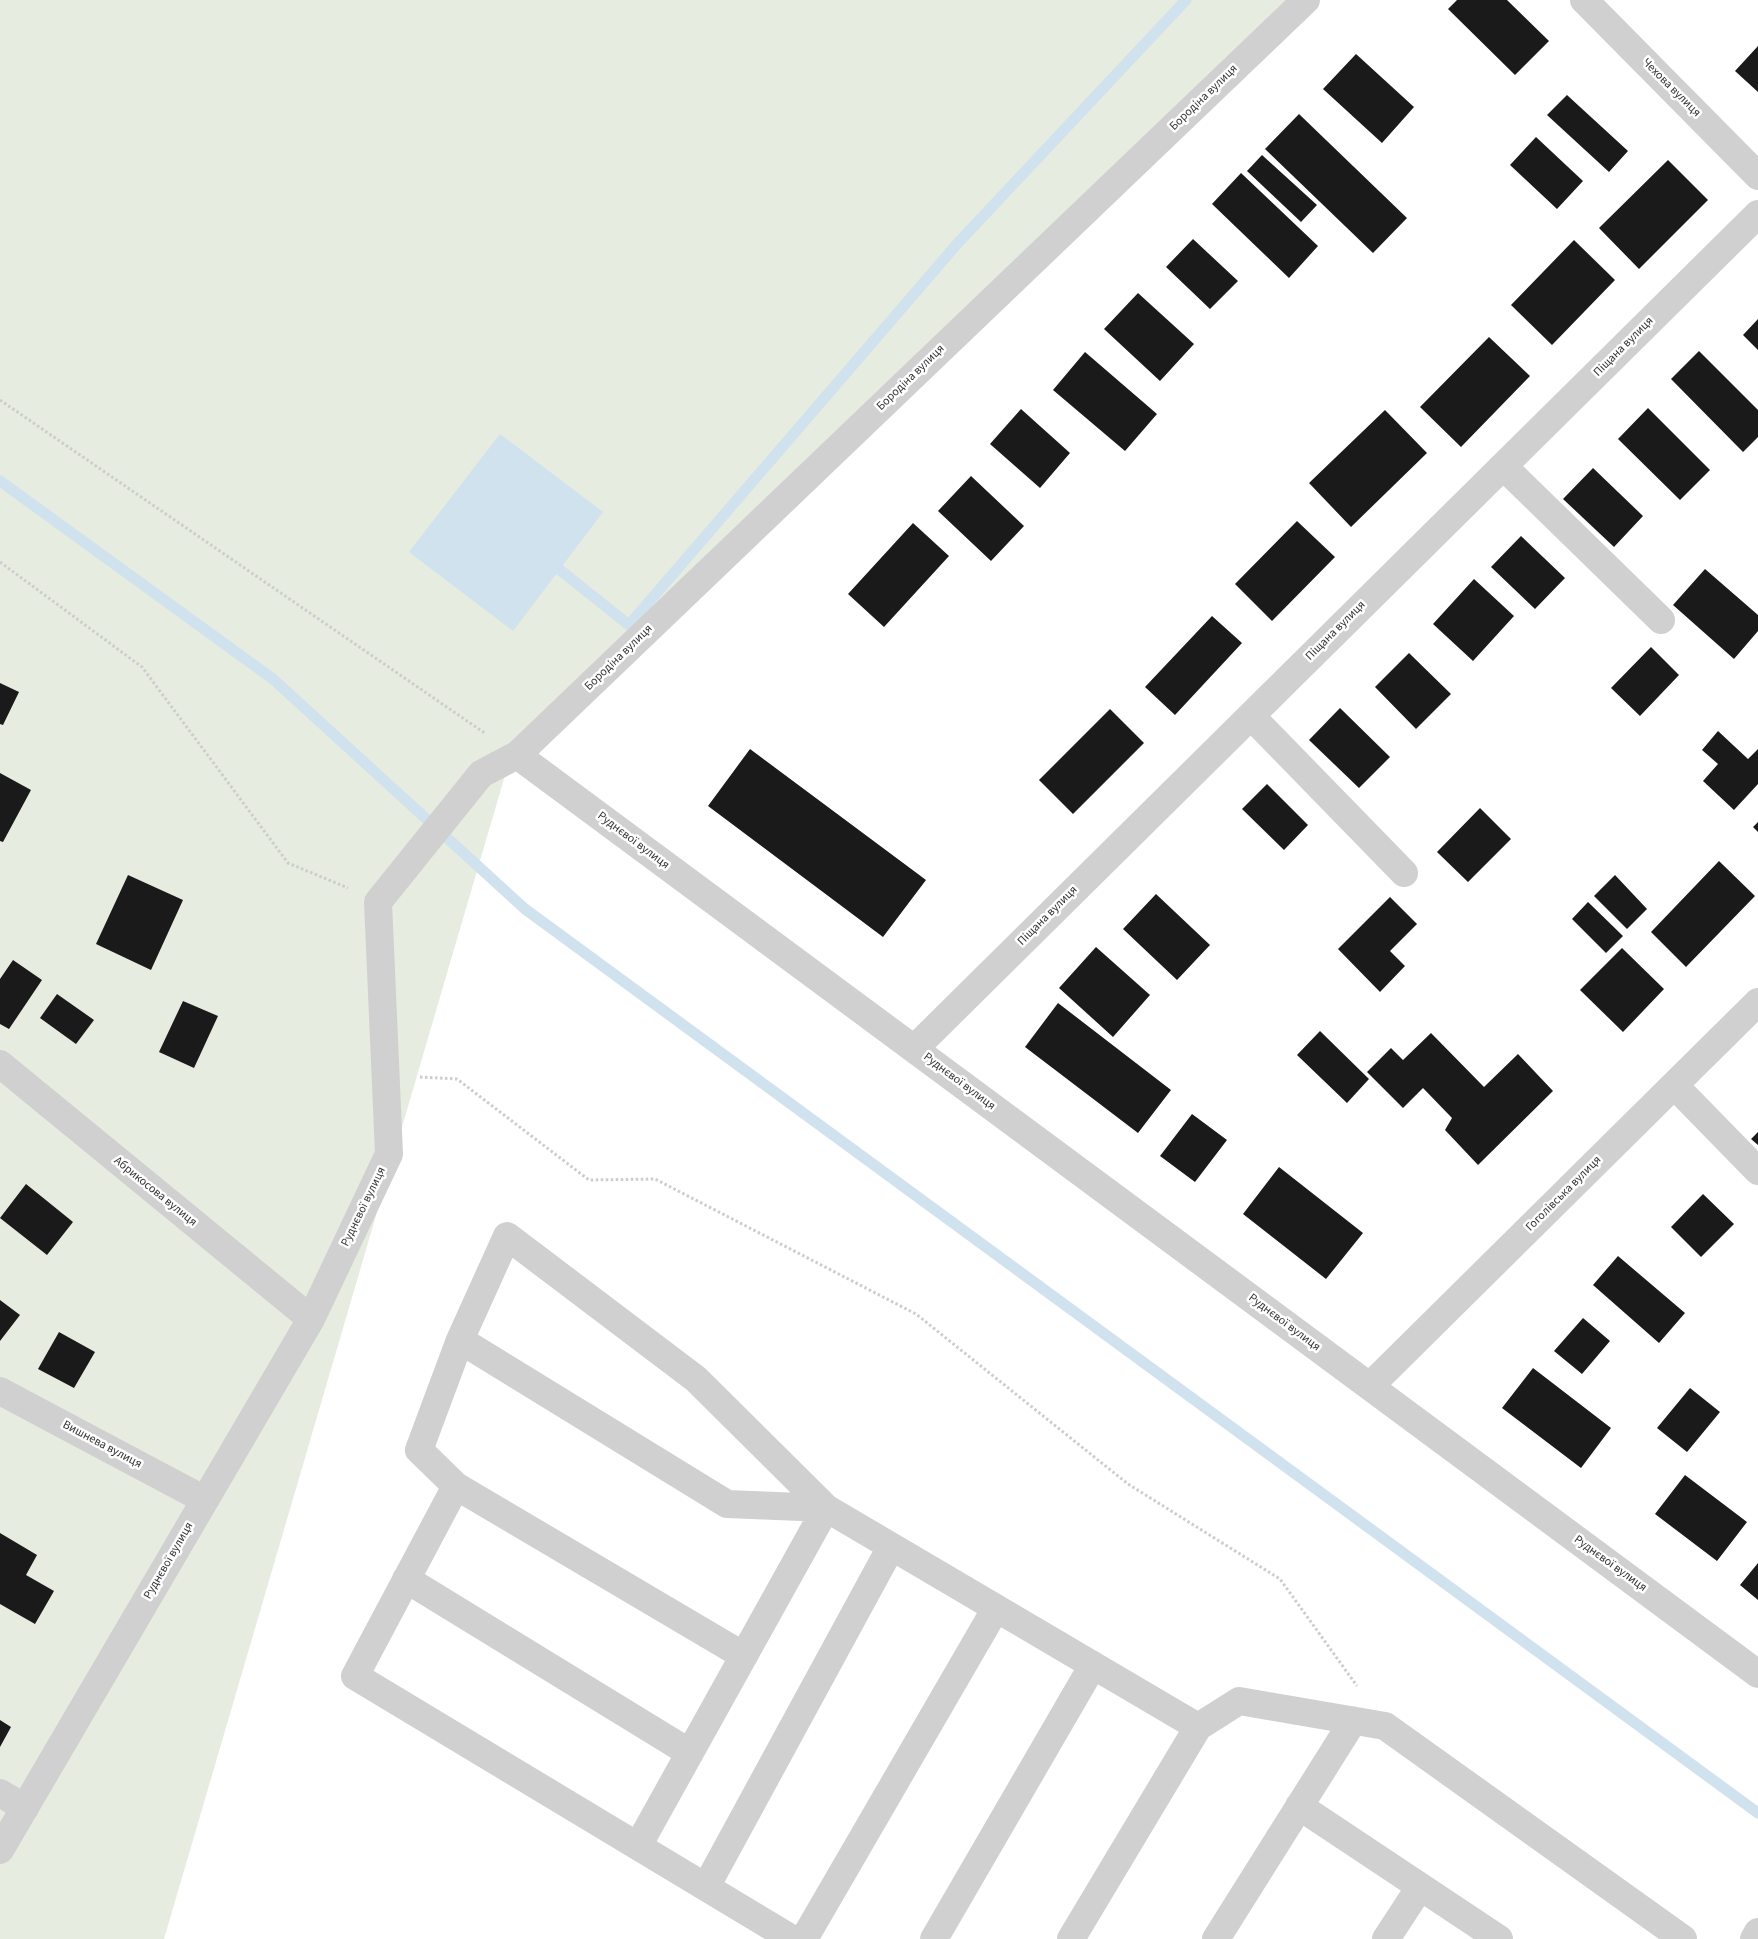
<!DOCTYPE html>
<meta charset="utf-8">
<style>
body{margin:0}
canvas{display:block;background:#fff}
</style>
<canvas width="1758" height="1939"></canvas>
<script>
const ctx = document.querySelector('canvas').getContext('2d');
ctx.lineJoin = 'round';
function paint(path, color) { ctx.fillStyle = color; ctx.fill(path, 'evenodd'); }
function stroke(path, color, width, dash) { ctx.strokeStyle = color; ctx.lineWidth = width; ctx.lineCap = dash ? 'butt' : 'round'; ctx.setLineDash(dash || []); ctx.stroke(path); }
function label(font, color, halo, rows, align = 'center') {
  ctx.font = font + ' "Source Sans 3",sans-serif'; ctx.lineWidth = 5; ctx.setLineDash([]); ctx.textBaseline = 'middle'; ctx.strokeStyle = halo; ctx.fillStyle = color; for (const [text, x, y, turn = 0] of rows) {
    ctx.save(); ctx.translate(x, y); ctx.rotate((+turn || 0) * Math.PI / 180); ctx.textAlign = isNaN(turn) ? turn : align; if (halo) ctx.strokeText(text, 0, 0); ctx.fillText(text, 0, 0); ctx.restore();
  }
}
const green = new Path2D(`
 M0,0H1304L513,748L164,1939H0Z`);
const water = new Path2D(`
 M500,434L603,512L513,631L409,552Z`);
const stream = new Path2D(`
 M0,481L273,679L525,909L1758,1813
 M560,570L629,625L957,244L1186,0`);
const building = new Path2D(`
 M1457,0H1507L1549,41L1515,75L1448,9Z
 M1758,46V92L1735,71Z
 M1356,54L1414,107L1382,143L1323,89Z
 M1567,95L1628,151L1609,172L1547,115Z
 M1299,114L1407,218L1373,253L1265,149Z
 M1536,137L1583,181L1557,209L1510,165Z
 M1262,155L1317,205L1301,222L1247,171Z
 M1668,160L1708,200L1639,269L1599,228Z
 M1241,173L1318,246L1289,278L1212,204Z
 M1193,239L1238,281L1210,309L1166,267Z
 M1574,240L1615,280L1552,345L1511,305Z
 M1138,293L1194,344L1160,381L1104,329Z
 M1758,319V350L1743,335Z
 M1489,337L1530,376L1461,447L1420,407Z
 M1699,351L1758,410V437L1743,452L1671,379Z
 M1085,352L1157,414L1125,451L1053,390Z
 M1648,408L1710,470L1680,500L1618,439Z
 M1021,409L1070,453L1040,488L990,444Z
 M1385,410L1427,453L1351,527L1309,483Z
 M1593,468L1643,516L1614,547L1563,499Z
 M971,476L1024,526L991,561L938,511Z
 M1297,521L1335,557L1272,621L1235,584Z
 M913,523L949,556L884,627L848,594Z
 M1521,536L1565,578L1535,609L1491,567Z
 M1705,569L1758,615V631L1734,659L1673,605Z
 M1474,579L1514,616L1473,661L1433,624Z
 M1212,616L1242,643L1175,715L1145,687Z
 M1651,647L1679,675L1640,716L1611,688Z
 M1409,653L1451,694L1416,729L1375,687Z
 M0,683L19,692L3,725L0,724Z
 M1340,708L1390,757L1359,788L1309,740Z
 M1110,709L1144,743L1073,814L1039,780Z
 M1718,731L1748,759L1758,749V784L1734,810L1703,781L1718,764L1702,750Z
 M750,749L926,880L883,937L708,806Z
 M0,773L31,790L3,842L0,841Z
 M1267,784L1308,825L1284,850L1242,809Z
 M1480,808L1511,839L1468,882L1437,852Z
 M1758,822V832L1753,827Z
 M1719,861L1755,896L1686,967L1651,932Z
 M128,875L183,900L151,970L96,944Z
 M1615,875L1647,909L1627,929L1594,896Z
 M1156,894L1210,945L1177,980L1123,929Z
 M1390,897L1417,924L1390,951L1405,966L1380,992L1338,949Z
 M1588,902L1623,936L1606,953L1572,919Z
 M1096,947L1150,995L1113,1037L1059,988Z
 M1622,948L1664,989L1623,1032L1580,990Z
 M13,960L42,980L9,1029L0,1024V979Z
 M57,994L94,1020L76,1044L40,1018Z
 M183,1001L218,1016L194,1068L159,1052Z
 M1058,1003L1171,1090L1138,1133L1025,1047Z
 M1320,1031L1369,1079L1347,1103L1297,1055Z
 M1431,1033L1484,1087L1518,1054L1553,1091L1478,1165L1445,1130L1452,1118L1423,1088L1403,1108L1367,1072L1391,1048L1403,1060Z
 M1192,1114L1227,1140L1195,1182L1160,1156Z
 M1758,1132V1145L1751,1139Z
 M1279,1167L1363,1233L1326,1279L1243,1214Z
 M26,1184L73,1222L47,1255L0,1218Z
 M1703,1194L1734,1224L1701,1257L1671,1227Z
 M1618,1256L1685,1313L1659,1343L1593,1285Z
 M0,1300L20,1315L0,1341Z
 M1583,1318L1610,1341L1582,1374L1554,1351Z
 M59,1332L95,1352L74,1388L38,1369Z
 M1533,1368L1611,1428L1581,1468L1502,1408Z
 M1690,1388L1720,1412L1687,1452L1657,1428Z
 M1685,1475L1747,1522L1717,1561L1655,1514Z
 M0,1533L37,1555L26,1575L54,1591L35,1624L0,1604Z
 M1758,1563V1600L1740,1585Z
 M0,1720L11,1727L0,1747Z`);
const path = new Path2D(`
 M0,400L486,734
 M0,562L142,667L288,863L348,888
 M420,1077L457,1079L589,1180L655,1179L916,1314L1128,1484L1280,1579L1357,1686`);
const minor = new Path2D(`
 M1584,0L1758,176
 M1503,466L1661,620
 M1251,716L1404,873
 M517,755L1306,0
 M914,1049L1758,214
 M0,1064L311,1319
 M1674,1085L1758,1171
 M460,1340L727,1504L826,1508L1198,1727
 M1370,1386L1758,1002
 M0,1391L205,1500
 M456,1486L744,1656
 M406,1579L690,1753
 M0,1793L25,1808
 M1299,1806L1499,1939
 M638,1846L826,1508L696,1379L507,1236L460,1340L419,1450L456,1486L355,1676L792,1939
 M0,1850L311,1319L389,1154L378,902L481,774L517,755L1758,1674
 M706,1887L891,1547
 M804,1939L996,1608
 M934,1939L1093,1665
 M1071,1939L1198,1727L1239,1701L1385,1726L1683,1939
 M1216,1939L1353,1721
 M1386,1939L1420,1887
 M1754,1939L1758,1932`);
const streetNames = [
 ["Чехова вулиця",1671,88,45],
 ["Бородіна вулиця",1204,98,-44],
 ["Піщана вулиця",1624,347,-45],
 ["Бородіна вулиця",911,378,-44],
 ["Піщана вулиця",1336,631,-45],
 ["Бородіна вулиця",619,658,-44],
 ["Руднєвої вулиця",633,841,37],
 ["Піщана вулиця",1048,916,-45],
 ["Руднєвої вулиця",959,1082,37],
 ["Абрикосова вулиця",155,1192,39],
 ["Гоголівська вулиця",1564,1194,-45],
 ["Руднєвої вулиця",364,1207,-64],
 ["Руднєвої вулиця",1284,1323,37],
 ["Вишнева вулиця",102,1445,28],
 ["Руднєвої вулиця",169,1561,-60],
 ["Руднєвої вулиця",1610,1564,36]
];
paint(green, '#e6ecdf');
paint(water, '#cfe2ee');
stroke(stream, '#cfe2ee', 11);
paint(building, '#1a1a1a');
stroke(path, '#cdcdcd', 3, [2.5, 2.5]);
stroke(minor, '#d0d0d0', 28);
label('12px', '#333', '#fff', streetNames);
</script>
